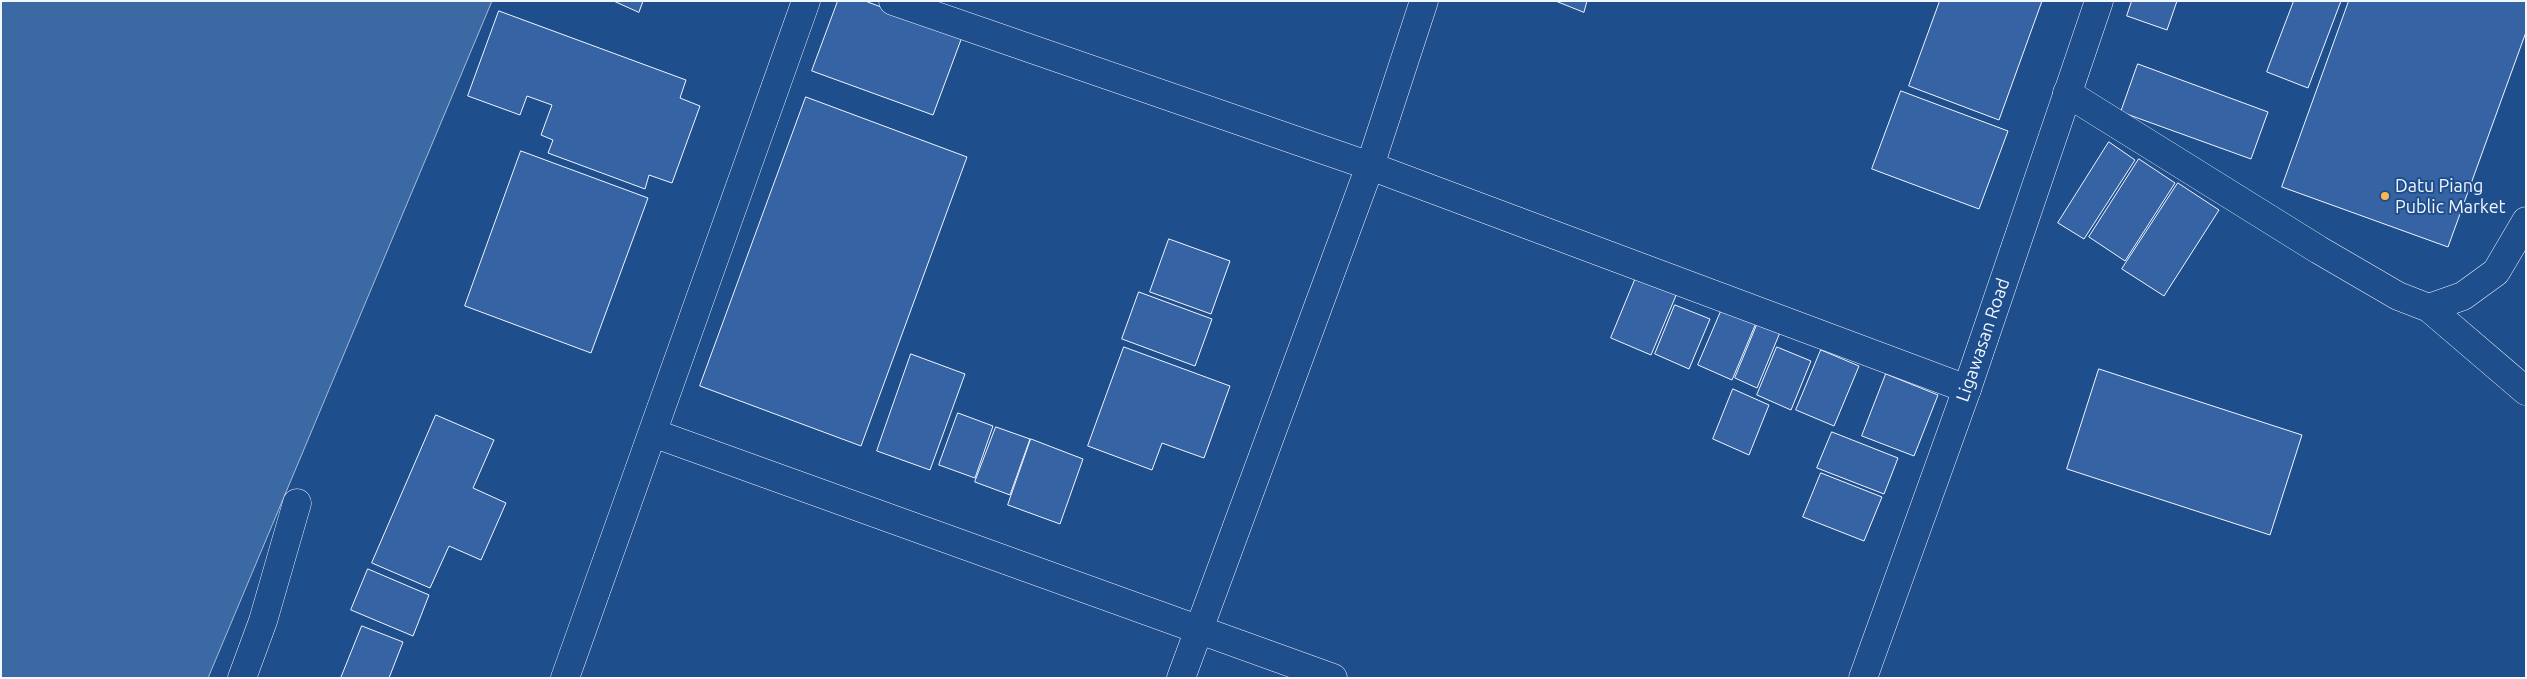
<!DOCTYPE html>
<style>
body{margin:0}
#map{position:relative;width:2527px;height:679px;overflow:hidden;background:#1f4e8c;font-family:Ubuntu,sans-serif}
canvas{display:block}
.frame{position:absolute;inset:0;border:2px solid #f2f6ff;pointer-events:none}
</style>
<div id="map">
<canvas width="2527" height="679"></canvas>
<div class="frame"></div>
</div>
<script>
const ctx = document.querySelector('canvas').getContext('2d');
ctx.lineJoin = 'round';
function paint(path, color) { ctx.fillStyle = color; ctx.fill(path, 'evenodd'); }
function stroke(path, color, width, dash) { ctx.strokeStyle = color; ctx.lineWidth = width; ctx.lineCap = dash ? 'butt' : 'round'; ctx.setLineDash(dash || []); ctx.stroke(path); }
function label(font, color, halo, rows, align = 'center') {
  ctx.font = font + ' Ubuntu,sans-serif'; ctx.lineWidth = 4; ctx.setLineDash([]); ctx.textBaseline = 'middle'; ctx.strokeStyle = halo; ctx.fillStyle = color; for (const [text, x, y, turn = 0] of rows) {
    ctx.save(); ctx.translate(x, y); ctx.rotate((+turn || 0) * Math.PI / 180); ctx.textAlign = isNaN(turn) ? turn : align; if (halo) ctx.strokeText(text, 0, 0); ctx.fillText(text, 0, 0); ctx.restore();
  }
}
const water = new Path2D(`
 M1,1H492L208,678H1Z`);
const building = new Path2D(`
 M614,1H643L639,12Z
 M838,1H865L962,37L933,115L812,71Z
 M1556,1H1587L1584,12Z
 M1940,1H2042L1999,120L1909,86Z
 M2132,1H2177L2167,30L2127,16Z
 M2294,1H2341L2308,88L2267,72Z
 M2349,1H2526V32L2448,247L2282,187Z
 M499,11L686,80L680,98L700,106L672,183L649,175L645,189L548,153L553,140L541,135L552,105L527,96L520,115L468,96Z
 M2138,64L2268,112L2251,159L2121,112Z
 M1901,91L2008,131L1979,209L1872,169Z
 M806,97L967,157L861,446L700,386Z
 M2109,142L2135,160L2084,239L2058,223Z
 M521,151L648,198L591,353L465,306Z
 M2139,159L2175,183L2125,261L2089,237Z
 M2178,183L2219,210L2164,296L2122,269Z
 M1169,239L1230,261L1211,314L1150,292Z
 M1637,275L1677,293L1651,355L1611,338Z
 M1139,292L1212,319L1195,366L1122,339Z
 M1675,305L1710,319L1689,369L1655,354Z
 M1722,309L1756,323L1732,380L1698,365Z
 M1759,320L1781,330L1757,388L1735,378Z
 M1124,347L1230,386L1204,458L1162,443L1152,470L1088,446Z
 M1777,347L1811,361L1791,410L1757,395Z
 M1821,350L1859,366L1834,426L1796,410Z
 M911,354L965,374L930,470L877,451Z
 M2099,369L2302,435L2270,535L2067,469Z
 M1886,374L1938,395L1914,456L1862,436Z
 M1733,389L1769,405L1749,455L1713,439Z
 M958,413L993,426L975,478L939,465Z
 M436,415L494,440L473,488L506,503L481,560L449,546L430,588L372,563Z
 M996,427L1030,439L1010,495L975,482Z
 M1832,432L1898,458L1884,494L1817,468Z
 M1031,439L1083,459L1060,524L1008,505Z
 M1821,473L1882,497L1864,541L1803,517Z
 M368,569L429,595L413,636L351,610Z
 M362,626L403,642L389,678H341Z`);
const street = new Path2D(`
 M893,1L1370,166L1967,389
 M2067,93L2319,250L2398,296L2429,308L2463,296L2496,272L2526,221
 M2429,308L2526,391
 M653,433L1333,678
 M242,678L263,621L297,503`);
const secondary = new Path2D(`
 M565,678L806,1
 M1181,678L1370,166L1424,1
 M1863,678L1967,389L2099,1`);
const markers = [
 [2385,196,5,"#ffb74d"]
];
const poiNames = [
 ["Datu Piang",2395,186],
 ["Public Market",2395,207]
];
const streetNames = [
 ["Ligawasan Road",1983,340,-71]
];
paint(water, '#3b69a3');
stroke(water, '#a8bbd7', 1);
paint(building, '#3563a3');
stroke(building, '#f2f6ff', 1);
stroke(street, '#f2f6ff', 29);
stroke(secondary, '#f2f6ff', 29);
stroke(street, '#1f4e8c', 28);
stroke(secondary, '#1f4e8c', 28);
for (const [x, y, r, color] of markers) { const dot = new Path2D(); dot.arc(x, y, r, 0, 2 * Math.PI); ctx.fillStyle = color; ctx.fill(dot); stroke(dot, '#1f4e8c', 2); }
label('18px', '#f2f6ff', '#1f4e8c', poiNames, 'left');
label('18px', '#f2f6ff', '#1f4e8c', streetNames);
</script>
